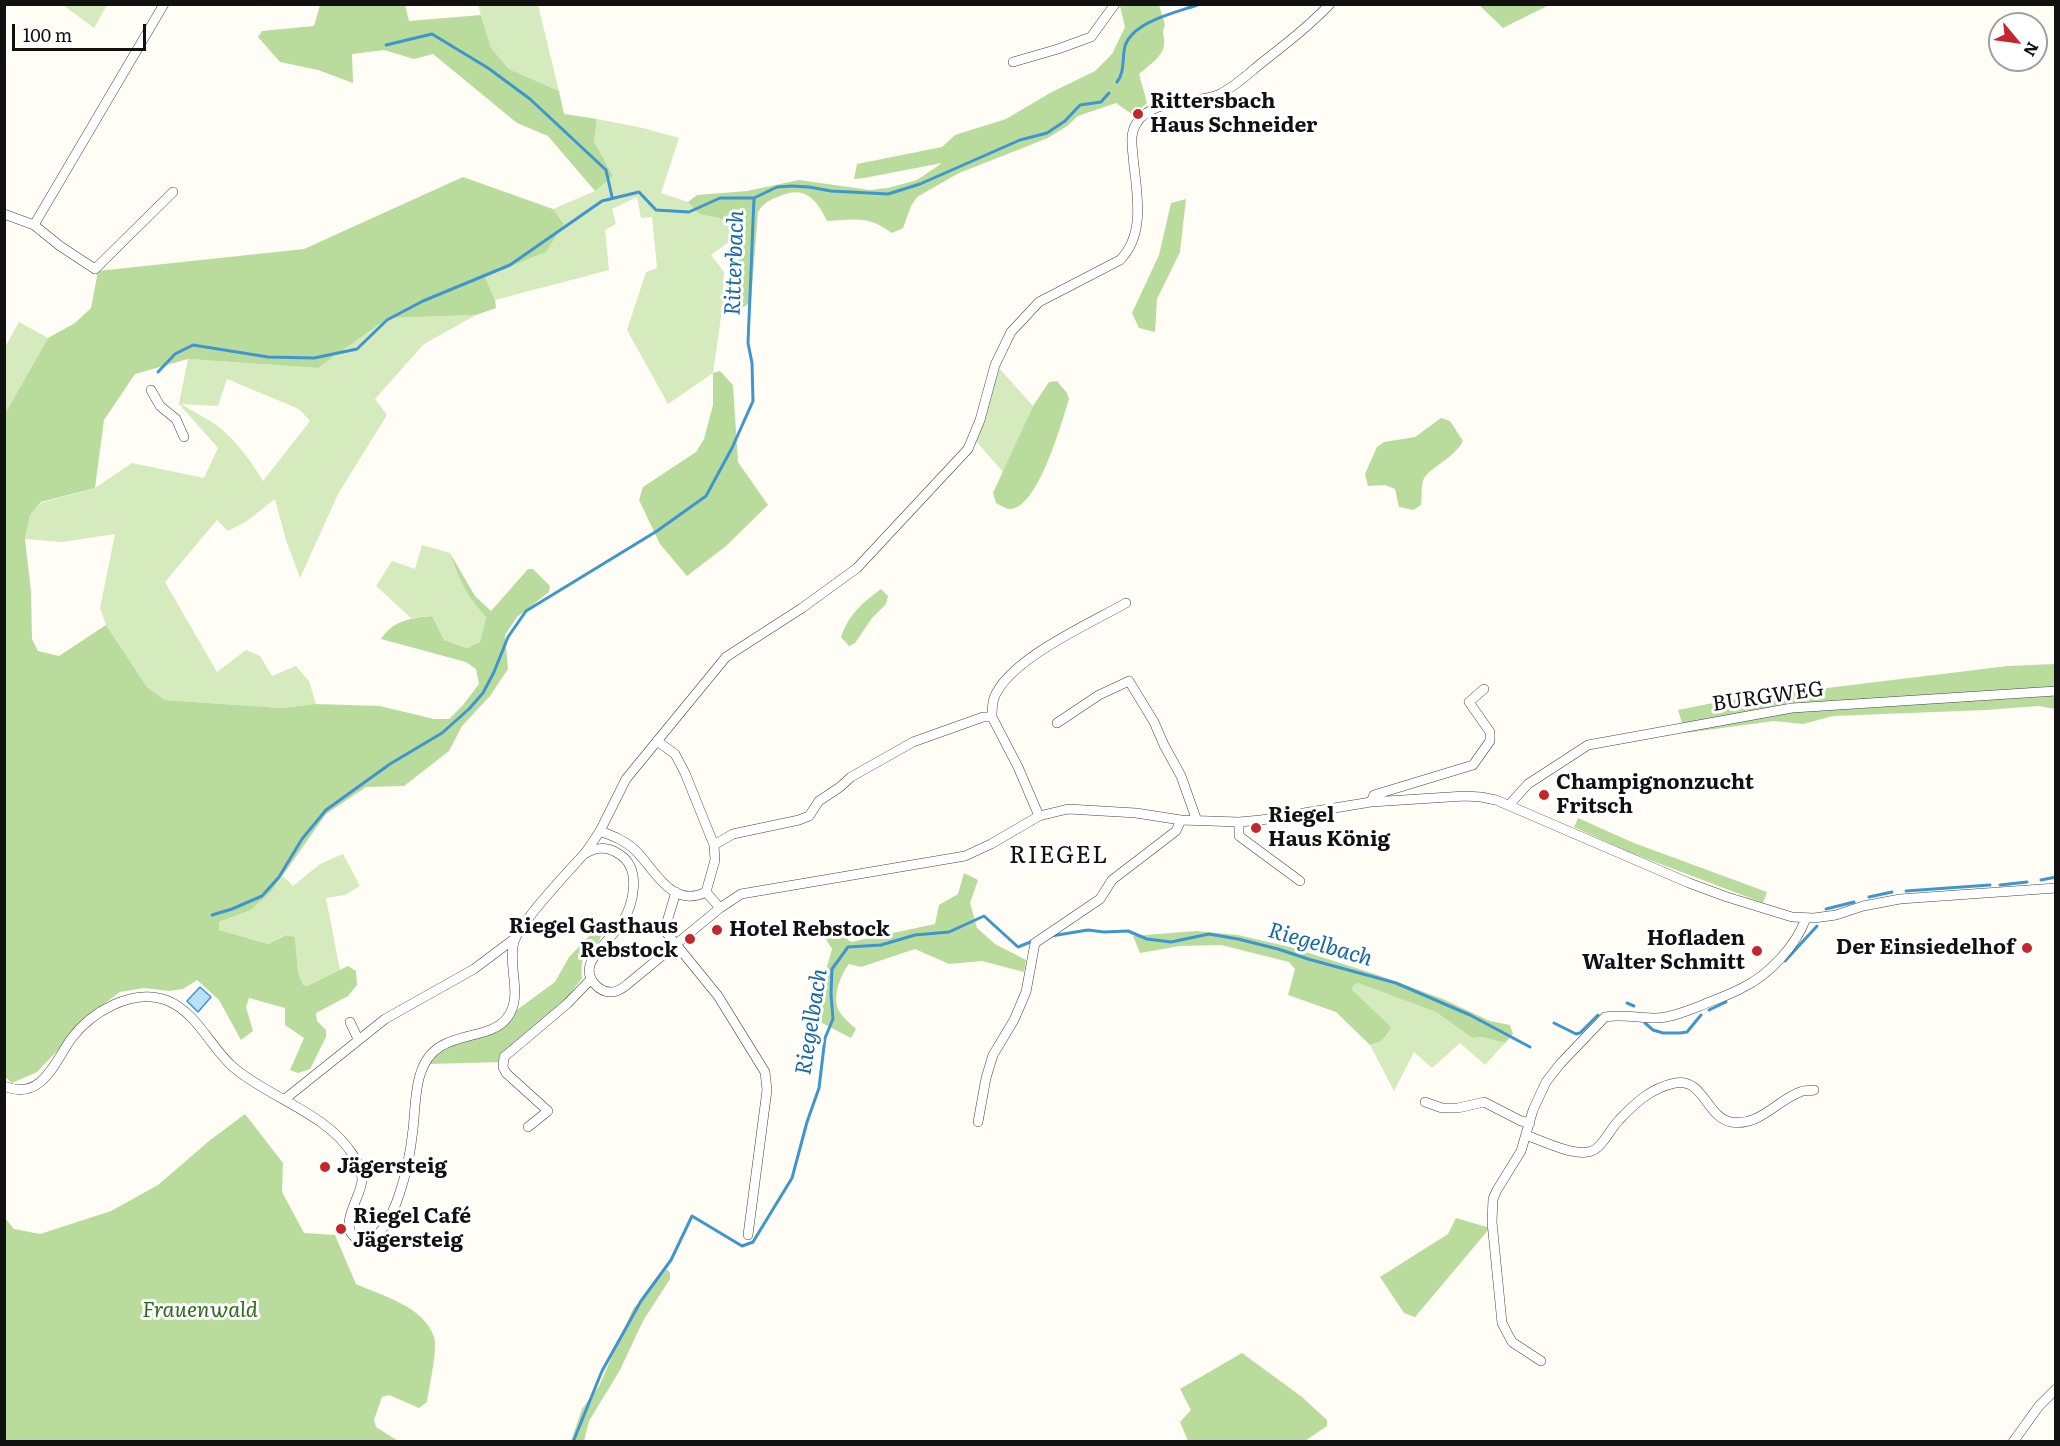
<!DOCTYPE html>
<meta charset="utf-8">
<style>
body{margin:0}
#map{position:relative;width:2060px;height:1446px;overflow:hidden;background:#fffdf5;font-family:Literata,serif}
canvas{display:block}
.frame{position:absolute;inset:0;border:6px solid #111;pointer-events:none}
.north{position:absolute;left:1988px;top:12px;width:60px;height:60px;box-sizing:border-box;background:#fff;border:2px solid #a0a0a0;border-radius:50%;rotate:119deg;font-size:16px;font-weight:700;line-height:24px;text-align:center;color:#111}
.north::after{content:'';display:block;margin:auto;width:21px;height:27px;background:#c4262e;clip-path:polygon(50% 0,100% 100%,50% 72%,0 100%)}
.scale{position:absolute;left:12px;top:24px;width:134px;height:27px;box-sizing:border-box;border:3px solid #111;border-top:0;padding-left:8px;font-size:18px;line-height:21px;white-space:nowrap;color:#111;-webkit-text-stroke:4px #fff;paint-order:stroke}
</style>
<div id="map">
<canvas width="2060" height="1446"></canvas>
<div class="frame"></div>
<div class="north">N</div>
<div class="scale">100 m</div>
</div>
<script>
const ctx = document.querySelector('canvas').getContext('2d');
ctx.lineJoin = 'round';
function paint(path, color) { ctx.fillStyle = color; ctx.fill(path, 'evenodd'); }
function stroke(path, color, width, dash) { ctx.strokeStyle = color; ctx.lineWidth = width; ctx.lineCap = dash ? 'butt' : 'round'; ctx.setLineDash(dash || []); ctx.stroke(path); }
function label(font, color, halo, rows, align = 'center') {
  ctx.font = font + ' Literata,serif'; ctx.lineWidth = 6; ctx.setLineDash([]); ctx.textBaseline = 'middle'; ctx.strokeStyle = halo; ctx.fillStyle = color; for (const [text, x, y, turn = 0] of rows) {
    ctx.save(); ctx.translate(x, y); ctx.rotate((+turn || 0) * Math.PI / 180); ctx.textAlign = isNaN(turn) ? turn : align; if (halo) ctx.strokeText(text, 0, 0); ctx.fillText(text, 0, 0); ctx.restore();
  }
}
const green = new Path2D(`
 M63,5H107L94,28Z
 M478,5H538L559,91L509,69L491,48Z
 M597,119L643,128L679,138L661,193L688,202L699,214L719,218L731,225L737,236L711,255L724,272L723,303L713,373L668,404L627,330L646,272L657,268L652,217L641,218L637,197L612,209L616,224L605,230L609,270L495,300L485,277L546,252L564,224L553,209L595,191L613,176L594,141Z
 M476,315L424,344L375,399L387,415L338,494L300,578L286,540L275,499L247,521L228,531L217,520L165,582L217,672L246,650L260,656L272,676L296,666L309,681L316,704L281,708L165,700L147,687L106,625L100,608L115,534L62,542L25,539L30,515L41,503L95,488L132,463L204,478L218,448L179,404L188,359L318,368L388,318ZM227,379L299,409L310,421L263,481C252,463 240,446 225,432C212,420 195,413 181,404L218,406Z
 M19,322L48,338L5,416V347Z
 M998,367L1033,406L1003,472L976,441Z
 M422,545L450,553C459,580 467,597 486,617L480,642L468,648L444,640L432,616L411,618L376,586L392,561L415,569Z
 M343,854L360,886L345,895L326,898L340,970L307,986L303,985L298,972L295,937L285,935L268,944L219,930V922L251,910L271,892L283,876L293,886L320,864Z
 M1358,983L1436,1012L1472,1038L1482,1037L1505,1043L1485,1065L1460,1043L1432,1068L1414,1052L1394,1091L1370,1045L1376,1044L1388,1034L1352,990L1353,986Z`);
const forest = new Path2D(`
 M320,5H405L409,21L481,15L491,48L509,69L559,91L564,114L597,119L594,141L613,176L595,191L548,136L517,123L433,54L414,59L384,50L352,54L353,83L318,70L280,62L258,37L262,31L314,26Z
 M1479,5H1549L1503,28Z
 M1120,6L1159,5L1165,25C1161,33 1165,36 1164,44C1164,56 1147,67 1139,74L1147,103L1133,115L1116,103L1078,116L1067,126L1048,138L959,173L917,197L911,206L903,228L892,233C867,215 856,220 827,221C817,200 805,185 780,196C770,200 764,202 758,212L751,302L742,308L740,302L737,236L731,225L719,218L699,214L688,202L697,195L747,191L799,180L870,190L888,188L917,180L942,163L864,178L854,179L857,164L942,147L955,135L1006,119L1050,93L1095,71L1112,54L1125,27Z
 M463,177L553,209L564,224L546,252L485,277L495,300L496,308L476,315L388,318L318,368L188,359L135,374L104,420L95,488L41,502L30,515L25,539L31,591L32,639L38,651L59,656L106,625L147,687L165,700L281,708L316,704L380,706L434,719H449L463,705L479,684L476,669L466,662L381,639C393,620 411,618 432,616L444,640L467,648L480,642L486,617C467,597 459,580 450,553L475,596L491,611L528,569H533L550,586L549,592L517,617L505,635L508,669L490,696L462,726L449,751L404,786L366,787L326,814L271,892L251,910L219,922V930L268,944L286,935L295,937L298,972L303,985L307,986L348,966L356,971L357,985L348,996L316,1013L317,1021L326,1030V1037L310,1069L298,1073L290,1070L304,1038L285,1025V1008L249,998L246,1007L253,1031L241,1040L219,1000L197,980L183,989L169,991L144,988L120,992L96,1010L37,1072L12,1083L5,1077L4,416L48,338L75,323L91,308L98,271L304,249Z
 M1186,199L1180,252L1157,299L1155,332L1139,328L1132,313L1159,255L1171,203Z
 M720,371L733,385L738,462L768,505L726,546L687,576L660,544L639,500L643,487L696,452L704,439L713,405V373Z
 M1057,381L1067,393L1069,399C1062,421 1038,510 1009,509C1005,508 1000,505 996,503L993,493L1033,406L1049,382Z
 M1441,418L1450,421L1463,441C1454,459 1427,468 1423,481C1421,488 1422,497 1421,505L1413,510L1399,507L1395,489L1385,485L1368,486L1365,474L1377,447L1384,442L1415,437Z
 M881,589L888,596L886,604L872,618L855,643L849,646L841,637C849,614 862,603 881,589Z
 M2055,664V709L2039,706L1986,710L1833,716L1803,724L1774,721L1685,733L1678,710L1728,700L2008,666Z
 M1578,818L1634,843L1767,892L1763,903L1629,852L1574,827Z
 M964,873L978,880L970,903L977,928L995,944L1026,960L1024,972L982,961L949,964L915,949L861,967L849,964C840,975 832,998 839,1011C843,1018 851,1024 856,1029L851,1038L820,1022L809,1030L832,949L824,936L832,927L851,942L935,924L939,905L958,894Z
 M597,928L602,932C599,954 578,943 582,978L564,1002L502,1062L429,1064L441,1052L461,1042L497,1032L507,1025L514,1012L555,982L569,957Z
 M1196,931L1238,935L1290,947L1378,975L1443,999L1490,1021L1510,1025L1513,1034L1505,1043L1482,1037L1472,1038L1436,1012L1358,983L1353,986L1352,990L1391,1027C1387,1036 1380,1044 1370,1045L1336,1012L1288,995L1295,969L1289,962L1221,945L1180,946L1140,953L1133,936Z
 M245,1114L283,1163L282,1192L304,1233L335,1235L356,1284C382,1296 424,1306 434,1337C438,1349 429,1387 427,1402L419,1408L389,1395L382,1397L374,1420L376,1427L398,1441H5V1218L14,1229L40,1234L111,1211L158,1185L209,1141Z
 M1456,1218L1490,1228L1415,1317L1404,1313L1380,1277L1448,1234Z
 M667,1269L670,1273V1279L643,1321L620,1370L589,1421L584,1441H571L582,1409L599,1386L633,1309Z
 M1242,1353L1302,1397L1327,1420V1426L1305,1441H1188L1180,1422L1191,1410L1180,1389Z`);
const water = new Path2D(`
 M200,987L211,997L198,1012L187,1001Z`);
const stream = new Path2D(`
 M386,45L432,34L488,68L530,99L606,170L612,197
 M1117,82C1125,72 1122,58 1125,46C1133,21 1178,12 1200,4
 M158,372L175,354L193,345L268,357L314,358L357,349L387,320L423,301L510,265L602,201L639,192L656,210L689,212L720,198H753
 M2041,880L2056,877
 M2000,885L2027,882
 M1906,891L1990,885
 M1869,897L1892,892
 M1826,909L1854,902
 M212,915L232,909L262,896L279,877L302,839L326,810L390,764L442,733L469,709L483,693L494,672L508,637L526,611L657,531L706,496L732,448L753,401L752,363L748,343L754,198L777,187L792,186L809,187L831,191L888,194L920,184L1020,140L1047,133L1065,121L1080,105L1101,102L1109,93
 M1051,936L1088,930L1104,932L1128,931L1147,939L1171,942L1209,934L1238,939L1278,949L1308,959L1396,983L1470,1015L1530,1047
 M1785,961L1817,926
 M1627,1003L1634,1006
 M1709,1010L1726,1002
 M1554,1023L1576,1034L1580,1033L1598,1015
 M1645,1023L1653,1030L1663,1033H1680L1687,1032L1701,1015
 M573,1442L602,1371L641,1301L671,1260L692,1216L742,1246L753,1242L792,1178L807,1122L819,1088L825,1038L833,1019L831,994L832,969L848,947L881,945L915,935L949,932L984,916L1018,947L1033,941`);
const minor = new Path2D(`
 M1013,62L1058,49L1091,37L1115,4
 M4,214L34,225L60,246L95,269L173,192
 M34,225L164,4
 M151,390L160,406L176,419L184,437
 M992,717C992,710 992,705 994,698C1009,659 1089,624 1126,603
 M1057,723L1099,695L1129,681L1154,722L1164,745L1181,776L1197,821
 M657,741L675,754L685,773L714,845L715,860L706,892L720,908
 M1371,802L1374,795L1473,765L1490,741V732L1469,702L1484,689
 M1509,805L1528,784L1588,745L1792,708L2056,691
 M1239,822V836L1300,881
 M600,831C613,836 626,841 636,851C655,870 672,909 706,892
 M714,845L733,834L799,820L809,816L819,801L840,787L851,777L913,742L983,717H992L1018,767L1039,816
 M586,852L600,831L626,779L726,657L802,608L857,568L968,449L980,420L995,365L1011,332L1039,302L1120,260C1147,233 1136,190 1133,156C1132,145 1130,134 1136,124C1152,97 1196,105 1220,94C1236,86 1250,72 1264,61C1287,43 1310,25 1330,4
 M676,892L666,925V932L718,996L765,1072L767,1090L748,1235
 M350,1022L358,1039
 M4,1086C41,1102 55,1062 71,1039C91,1012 132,988 166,1000C197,1012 210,1047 233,1067C269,1098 327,1113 353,1155C358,1162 362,1171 362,1180C361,1200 331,1232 365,1242C397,1232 410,1158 413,1129C415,1111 415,1091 420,1075C434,1026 487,1044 507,1018C524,996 507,967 514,942C519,923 569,871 584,854C597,847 606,846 619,854C642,868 634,905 621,924C613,936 594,952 590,965C586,979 599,993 613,992C620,991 624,987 629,983L720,908L741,894L965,856L991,844L1039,816L1068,809L1136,813L1181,820L1239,822L1261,820L1371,802L1465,796L1481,797L1496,800L1689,883L1727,897L1792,917L1814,918L1836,915L1863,906L1900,899L2056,888
 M285,1099L385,1019L474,969L514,939
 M1425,1102L1442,1108H1458L1484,1102L1521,1121L1530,1123
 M978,1122L986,1078L993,1055L1014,1020L1026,992L1035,943L1100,899L1112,880L1176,831L1181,820
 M528,1127L548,1111L506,1073L503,1067L504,1057L567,1004L591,979
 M1526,1135C1542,1141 1571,1155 1588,1152C1602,1150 1609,1130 1619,1120C1635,1103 1651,1088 1675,1083C1703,1077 1707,1118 1731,1122C1759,1127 1776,1101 1800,1092C1804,1090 1809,1091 1814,1090
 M1541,1361L1512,1342L1502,1323L1492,1222L1493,1199L1497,1190L1521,1151L1533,1110L1546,1082L1560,1064L1605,1017C1623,1014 1639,1018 1656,1018C1671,1018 1686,1011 1700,1006C1714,1000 1729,995 1742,988C1769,975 1796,946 1806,918
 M2013,1442L2039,1406L2056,1389`);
const markers = [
 [1138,114,6,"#c4262e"],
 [1544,795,6,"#c4262e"],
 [1256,828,6,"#c4262e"],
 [717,930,6,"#c4262e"],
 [690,939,6,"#c4262e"],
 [2027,948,6,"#c4262e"],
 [1757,951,6,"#c4262e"],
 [325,1167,6,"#c4262e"],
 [341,1229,6,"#c4262e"]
];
const poiNames = [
 ["Rittersbach",1150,102],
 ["Haus Schneider",1150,126],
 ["Champignonzucht",1556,783],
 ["Fritsch",1556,807],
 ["Riegel",1268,816],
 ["Haus König",1268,840],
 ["Riegel Gasthaus",678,927,"right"],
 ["Rebstock",678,951,"right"],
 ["Hotel Rebstock",729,930],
 ["Hofladen",1745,939,"right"],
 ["Walter Schmitt",1745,963,"right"],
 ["Der Einsiedelhof",2015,948,"right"],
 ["Jägersteig",337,1167],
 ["Riegel Café",353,1217],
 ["Jägersteig",353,1241]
];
const streetNames = [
 ["BURGWEG",1768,697,-8]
];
const parkNames = [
 ["Frauenwald",200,1311]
];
const waterNames = [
 ["Ritterbach",735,263,-88],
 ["Riegelbach",1320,945,16],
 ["Riegelbach",812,1022,-81]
];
const quarterNames = [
 ["RIEGEL",1059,856]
];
paint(green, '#d5ebbd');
paint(forest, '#b9dc9c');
paint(water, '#b9e0f7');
stroke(water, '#3f96cf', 1.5);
stroke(stream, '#3f96cf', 3);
stroke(minor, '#444', 10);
stroke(minor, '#fff', 9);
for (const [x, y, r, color] of markers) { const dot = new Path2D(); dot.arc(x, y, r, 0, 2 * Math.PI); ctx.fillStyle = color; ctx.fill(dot); stroke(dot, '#fff', 2); }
label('bold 21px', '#111', '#fff', poiNames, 'left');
label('21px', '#111', '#fff', streetNames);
label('italic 21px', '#2f6b1f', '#fff', parkNames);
label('italic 22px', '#1768a6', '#fff', waterNames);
ctx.letterSpacing = '1.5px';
label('24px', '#111', '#fff', quarterNames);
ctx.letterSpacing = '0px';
</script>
